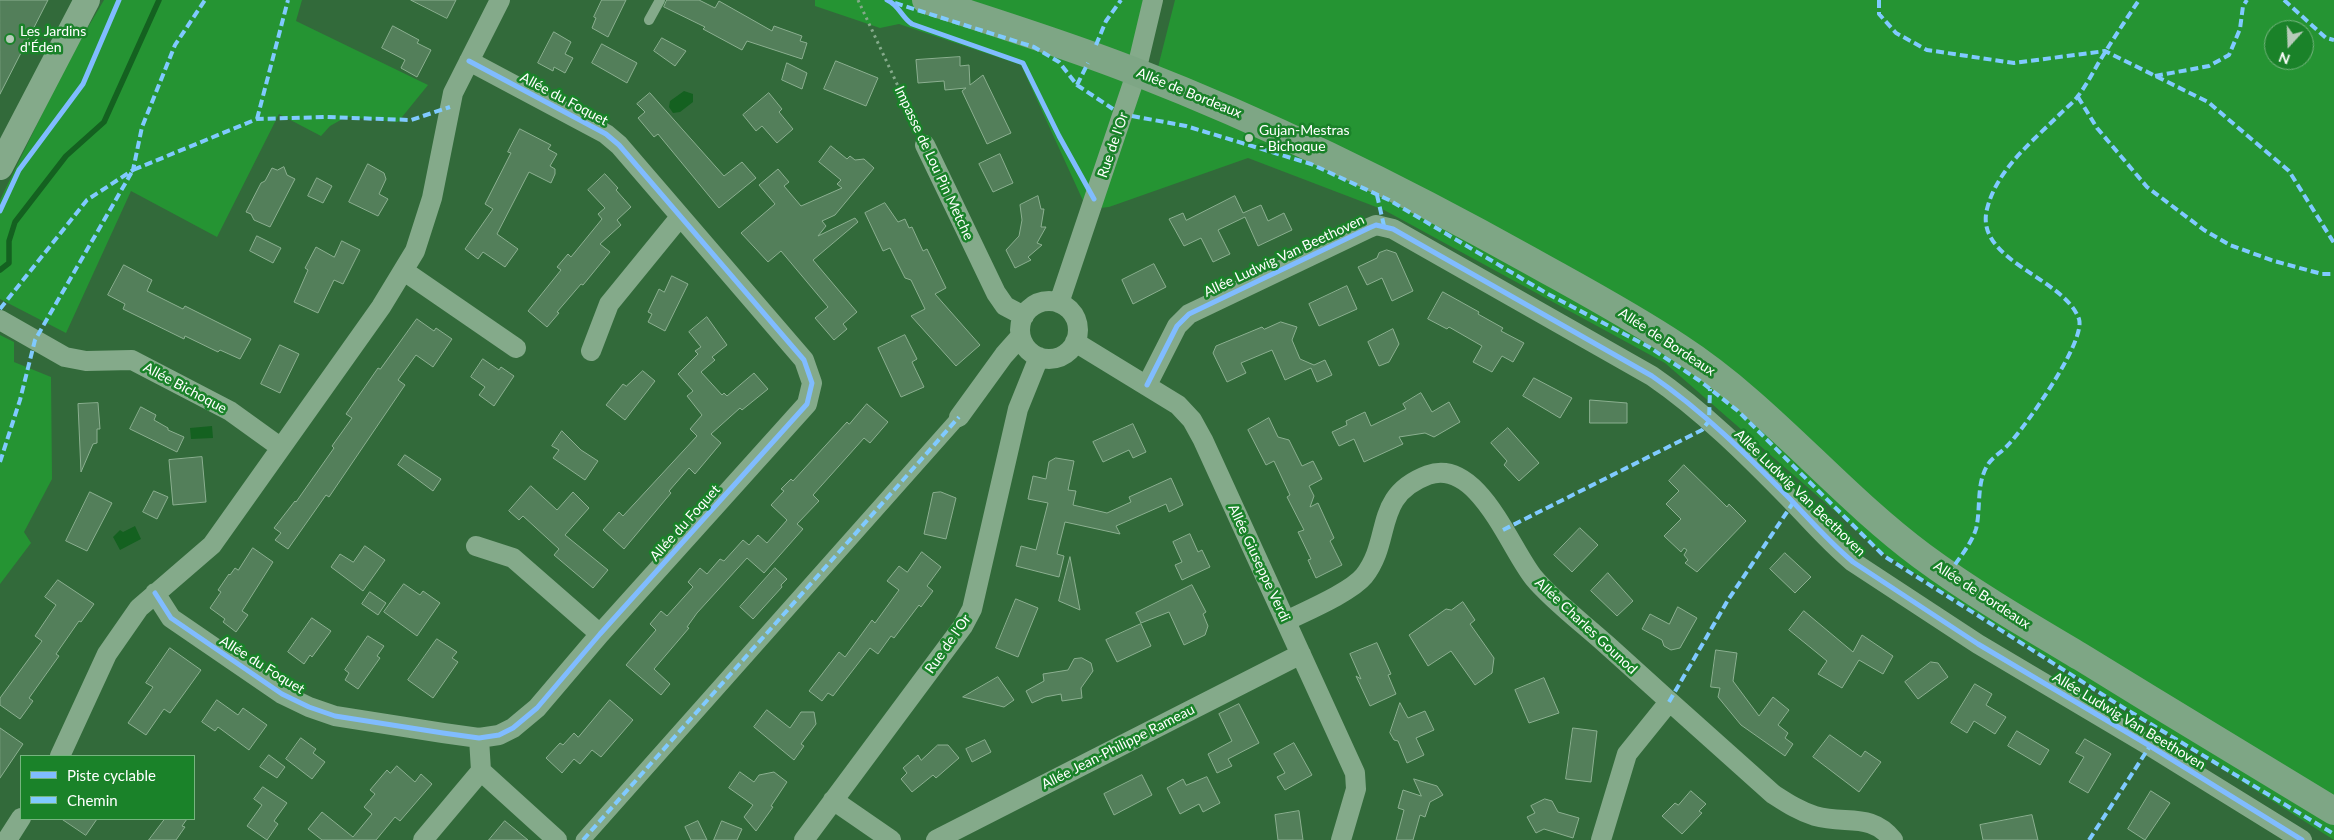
<!DOCTYPE html>
<meta charset="utf-8">
<style>
body{margin:0}
#map{position:relative;width:2334px;height:840px;overflow:hidden;background:#326a3a;font-family:Lato,sans-serif}
canvas{display:block}
.legend{position:absolute;left:20px;top:755px;width:175px;height:65px;box-sizing:border-box;background:#1a8229;border:1px solid #76b47f;margin:0;padding:6px 9px;list-style:none;font-size:15px;color:#fff}
.legend li{display:flex;align-items:center;gap:10px;height:25px}
.legend b{width:25px;border:1px solid #76b47f}
.north{position:absolute;left:2264px;top:20px;width:50px;height:50px;box-sizing:border-box;background:#1a8229;border:1px solid #76b47f;border-radius:50%;rotate:200deg;font-size:14px;font-weight:700;line-height:20px;text-align:center;color:#fff}
.north::after{content:'';display:block;margin:auto;width:18px;height:22px;background:#b7cbba;clip-path:polygon(50% 0,100% 100%,50% 72%,0 100%)}
</style>
<div id="map">
<canvas width="2334" height="840"></canvas>
<ul class="legend">
<li><b style="height:6px;background:#80bcff"></b>Piste cyclable</li>
<li><b style="height:6px;background:#80caff"></b>Chemin</li>
</ul>
<div class="north">N</div>
</div>
<script>
const ctx = document.querySelector('canvas').getContext('2d');
ctx.lineJoin = 'round';
function paint(path, color) { ctx.fillStyle = color; ctx.fill(path, 'evenodd'); }
function stroke(path, color, width, dash) { ctx.strokeStyle = color; ctx.lineWidth = width; ctx.lineCap = dash ? 'butt' : 'round'; ctx.setLineDash(dash || []); ctx.stroke(path); }
function label(font, color, halo, rows, align = 'center') {
  ctx.font = font + ' Lato,sans-serif'; ctx.lineWidth = 5; ctx.setLineDash([]); ctx.textBaseline = 'middle'; ctx.strokeStyle = halo; ctx.fillStyle = color; for (const [text, x, y, turn = 0] of rows) {
    ctx.save(); ctx.translate(x, y); ctx.rotate((+turn || 0) * Math.PI / 180); ctx.textAlign = isNaN(turn) ? turn : align; if (halo) ctx.strokeText(text, 0, 0); ctx.fillText(text, 0, 0); ctx.restore();
  }
}
const green = new Path2D(`
 M104,0H302L296,21L428,85L398,122L346,117L330,126L321,136L279,114L217,237L131,191L66,333L0,299V200L68,61Z
 M815,0H926L1155,79L1175,0H2334V840L1883,553L1665,363L1384,210L1248,158L1109,207L1091,209L1085,205L1021,65L899,24L880,28L815,6ZM2274,30H2304V60H2274Z
 M965,0H1143L1130,59Z
 M0,335L14,342V362L51,377L52,479L24,532L31,543L0,584Z`);
const water = new Path2D(`
 M684,91L693,94V102L680,112L673,113L669,107L670,101Z
 M212,426L213,438L191,439L190,428Z
 M135,526L141,539L120,550L113,537L120,530L123,532Z`);
const stream = new Path2D(`
 M0,270L9,263V241L15,222L66,156L104,122L159,0`);
const building = new Path2D(`
 M0,0H48L0,94Z
 M411,0H456L447,18Z
 M602,0H626L608,37L592,28L596,18L594,17Z
 M667,0H699L715,8L719,1L772,31L774,26L802,36L800,41L807,43L802,59L747,41L742,50L703,29L705,27L664,7Z
 M393,26L419,40L417,43L431,50L417,77L401,68L405,60L382,48Z
 M554,32L571,42L565,54L573,58L565,73L554,67L553,71L538,63Z
 M662,38L686,51L675,66L654,51Z
 M602,44L637,63L627,83L592,63Z
 M960,57V66L969,65L970,85L983,75L1011,133L987,144L962,91L966,88L945,90L944,81L918,83L916,60Z
 M836,61L878,78L866,106L824,89Z
 M787,63L807,73L802,89L782,80Z
 M650,93L724,176L742,162L756,178L719,208L658,134L654,137L638,118L645,112L637,104Z
 M769,93L782,109L779,112L793,129L777,143L762,126L756,131L743,115Z
 M520,129L551,145L548,149L557,154L550,166L555,169V174L551,183L529,172L497,234L518,249L505,267L483,252L478,259L465,249L493,209L485,204L511,153L508,152Z
 M831,146L847,159L850,156L855,160L864,159L874,168L835,215L822,221L826,226L818,236L855,218L858,222L813,260L857,312L843,324L847,329L834,340L815,318L828,307L781,251L768,262L741,233L775,204L759,185L778,169L789,182L784,186L801,206L842,188L837,184L841,180L819,162Z
 M1000,154L1013,183L993,192L979,164Z
 M368,164L384,173L386,179L379,194L388,199L378,216L349,202Z
 M284,167L287,175L295,179L270,227L254,220L251,214L246,212L261,183L265,181L272,168L277,170Z
 M605,174L618,188L616,190L631,207L617,220L621,225L600,244L610,252L583,285L581,284L557,312L559,313L547,327L528,311L561,270L557,267L568,254L571,257L602,219L598,214L605,208L588,190Z
 M317,178L332,186L323,203L308,196Z
 M1038,196L1041,209H1044L1041,227H1046L1037,243L1042,245L1028,257L1031,260L1015,268L1006,250L1019,236L1022,220L1020,205Z
 M1235,196L1243,213L1261,205L1268,221L1284,213L1292,230L1258,246L1245,217L1218,230L1230,254L1213,262L1201,238L1184,246L1169,219L1183,213L1186,220Z
 M885,203L898,222L905,219L909,228L912,227L923,251L927,249L946,288L935,294L980,345L956,366L911,316L925,309L911,280L905,278L890,248L883,251L865,213Z
 M257,236L281,248L273,263L250,251Z
 M342,241L360,250L343,284L334,280L318,313L294,302L308,270L305,268L316,247L334,257Z
 M1387,250L1396,253L1413,291L1392,301L1382,278L1367,285L1358,267L1377,258L1379,253Z
 M1154,264L1166,287L1133,304L1122,280Z
 M124,265L152,280L147,291L183,309L185,306L251,339L240,359L220,350L218,352L185,336L184,339L123,309L125,304L108,295Z
 M672,276L688,284L665,331L648,322L652,314L648,312L659,289L664,292Z
 M1347,286L1357,309L1319,326L1309,304Z
 M1443,292L1479,312L1478,314L1503,328L1501,331L1524,343L1513,362L1502,356L1492,372L1473,362L1482,346L1449,327L1447,329L1428,319Z
 M707,317L727,345L712,357L715,360L701,372L722,395L724,393L727,396L754,373L768,389L742,410L740,408L711,434L721,443L695,474L689,468L669,491L671,493L624,549L603,530L619,512L623,516L697,436L690,429L702,415L687,396L693,391L678,374L698,354L695,351L701,347L689,332Z
 M417,319L434,331L436,328L452,339L433,367L416,355L398,380L405,385L329,497L326,495L288,549L275,540L281,533L274,528L295,501L296,502L334,448L332,446L352,418L346,414L378,368L380,369Z
 M1281,322L1297,327L1292,340L1300,359L1314,365L1325,360L1332,375L1317,382L1311,368L1285,380L1272,350L1241,363L1246,373L1227,382L1213,353L1216,346L1262,327L1264,329Z
 M1393,329L1399,344L1389,362L1379,366L1368,342Z
 M905,335L917,359L912,362L924,387L901,397L878,348Z
 M280,345L299,354L280,393L261,384Z
 M483,359L499,370L501,367L514,376L494,406L479,395L485,387L471,377Z
 M643,371L655,381L625,420L606,405L623,384L626,386Z
 M1534,378L1572,398L1560,418L1523,396Z
 M1421,393L1432,412L1449,402L1460,422L1434,437L1425,433L1399,437L1403,444L1364,462L1354,439L1339,446L1332,432L1347,425L1346,421L1365,412L1371,426L1406,409L1403,404Z
 M1590,400L1627,403V423H1590Z
 M98,403L100,429H97V443L93,444L81,472L78,404Z
 M867,404L888,422L870,443L864,438L813,495L819,501L797,524L803,529L764,573L747,558L697,613L687,627L689,628L654,669L670,684L661,695L626,665L656,630L650,624L661,611L667,616L693,587L688,582L700,568L707,574L720,559L724,561L743,540L749,545L758,535L767,543L787,520L771,505L784,491L781,489L791,479L793,481L847,422L849,424Z
 M141,407L156,415L154,420L168,428V430L184,437L177,452L130,429Z
 M1269,418L1278,437L1289,440L1302,466L1313,461L1322,479L1309,486L1314,496L1310,507L1318,503L1334,538L1330,541L1342,565L1316,578L1308,560L1311,559L1298,532L1304,530L1287,497L1290,495L1274,461L1266,465L1248,430Z
 M1133,424L1146,452L1133,458L1129,450L1103,462L1093,442Z
 M1508,428L1539,463L1519,481L1504,465L1507,461L1491,443Z
 M562,431L581,450L598,461L585,480L553,458L559,450L552,446Z
 M405,455L441,479L433,491L398,465Z
 M202,457L206,502L173,505L169,460Z
 M1056,458L1074,461L1068,490L1076,491L1073,505L1107,513L1131,502L1129,497L1171,478L1183,505L1169,512L1166,504L1116,526L1120,534L1065,522L1057,554L1064,556L1059,577L1016,566L1021,546L1036,550L1048,503L1028,499L1033,476L1046,479L1049,462Z
 M1684,465L1727,507L1729,504L1746,521L1697,572L1685,563L1688,560L1684,555L1687,550L1684,548L1681,552L1664,536L1681,519L1666,504L1679,491L1669,481Z
 M531,486L557,510L573,492L589,508L565,535L608,570L593,588L554,555L559,549L523,516L519,520L509,511Z
 M154,491L168,497L157,519L143,512Z
 M90,492L112,503L87,551L66,541Z
 M941,492L956,498L946,539L924,534L933,493Z
 M1580,528L1598,545L1572,572L1554,555Z
 M1190,534L1198,552L1202,550L1210,567L1182,580L1175,565L1182,562L1173,542Z
 M365,546L385,560L363,591L331,567L340,554L353,562Z
 M253,548L273,562L242,611L248,615L236,632L223,622L225,619L210,608L221,592L218,590L229,574L230,575L235,568L238,570Z
 M922,552L941,567L927,586L933,591L921,607L919,605L894,638L891,636L878,654L870,648L833,696L828,693L822,701L809,691L839,652L845,657L872,620L875,623L899,590L887,581L899,566L907,572Z
 M1785,553L1811,577L1795,593L1770,569Z
 M1070,557L1080,610L1059,601Z
 M775,568L787,579L781,585L782,587L753,619L740,607Z
 M1608,573L1633,601L1617,616L1591,591Z
 M58,580L94,604L81,622L79,621L56,654L59,656L29,698L33,701L20,719L0,705V698L42,641L35,636L56,605L45,597Z
 M404,584L420,595L423,591L440,603L417,636L384,612Z
 M1192,585L1206,612L1203,614L1208,626L1205,635L1184,645L1169,612L1141,623L1136,613Z
 M370,592L386,603L378,615L362,604Z
 M1016,599L1038,608L1018,657L996,648Z
 M1463,602L1475,620L1470,624L1494,658L1492,673L1475,685L1451,651L1428,666L1409,635L1446,609L1451,610Z
 M1678,607L1697,618L1680,648L1671,650L1664,646L1662,640L1642,629L1650,614L1669,624Z
 M1804,611L1853,652L1862,635L1893,656L1883,674L1859,660L1842,688L1818,674L1827,661L1789,630Z
 M312,618L331,631L312,657L310,655L304,664L288,652Z
 M1141,624L1151,646L1117,662L1106,640Z
 M368,636L384,646L377,656L380,658L358,689L345,680L349,673L345,670Z
 M437,639L457,652L452,658L458,662L433,698L408,680Z
 M1377,643L1391,674L1388,675L1396,694L1370,706L1356,676L1361,679L1350,654Z
 M170,648L201,670L170,713L164,709L146,735L128,723L153,687L146,683Z
 M1716,650L1737,653L1733,681L1759,716L1773,697L1789,710L1778,725L1788,733L1785,738L1793,744L1785,756L1741,725L1718,697L1720,688L1711,687Z
 M1082,658L1091,663L1093,671L1081,688L1082,698L1062,701L1061,694L1045,697L1032,703L1026,691L1044,681L1043,674L1068,670L1074,659Z
 M1931,662L1938,663L1948,677L1918,699L1905,682Z
 M998,677L1014,700L1004,707L963,697Z
 M1544,678L1559,713L1529,723L1515,690Z
 M1975,684L1992,694L1986,705L2006,717L1995,734L1974,721L1967,733L1951,723Z
 M217,700L238,715L243,708L267,725L249,750L218,727L215,731L202,722Z
 M610,700L633,720L601,757L592,750L580,764L574,759L562,773L546,758L560,743L563,745L574,733L578,737Z
 M1400,703L1408,718L1425,711L1434,730L1416,738L1424,755L1407,763L1398,741L1394,740L1390,733Z
 M1239,704L1259,743L1228,759L1232,766L1217,773L1208,754L1232,741L1219,714Z
 M767,710L790,728L801,712H814L816,724L801,744L804,746L794,760L754,727Z
 M0,728L23,744L0,778Z
 M1573,728L1597,731L1591,782L1566,779Z
 M2017,731L2049,750L2040,765L2008,746Z
 M1830,735L1861,757L1865,751L1881,762L1859,792L1813,757Z
 M301,738L316,749L313,753L325,762L312,779L286,759Z
 M2085,739L2111,754L2088,793L2069,782L2084,757L2076,753Z
 M985,740L991,752L972,762L966,749Z
 M1294,743L1312,775L1285,790L1277,777L1285,773L1274,754Z
 M938,745H948L959,758L936,778L933,775L912,792L901,779L907,773L903,768L918,755L921,760Z
 M269,755L285,767L277,778L260,767Z
 M397,766L415,782L421,774L432,784L400,821L395,817L376,840H322L308,829L322,812L353,837L372,814L364,807L375,794L370,790L387,770L390,773Z
 M740,772L754,782L759,775L774,772L787,782L771,806L773,807L756,831L744,817L753,805L729,788Z
 M1142,775L1152,795L1114,815L1104,794Z
 M1207,777L1220,803L1203,812L1199,804L1180,814L1167,788L1183,779L1186,785Z
 M1414,779L1437,786L1443,795L1430,802L1425,817L1420,815L1413,840H1396L1404,810L1398,808L1403,790L1421,796Z
 M263,787L287,803L274,821L278,824L267,840L247,826L262,805L254,799Z
 M1691,791L1706,804L1699,811L1702,813L1682,834L1662,816L1675,803L1678,805Z
 M2151,791L2170,803L2145,840L2128,829Z
 M1545,799L1552,801L1558,812L1579,818L1573,838L1544,829L1536,833L1527,817L1535,813L1531,806Z
 M1299,811L1303,840H1278L1275,815Z
 M2032,815L2038,840H1983L1980,825Z
 M62,819H97L86,835Z
 M165,819H187L182,826L185,827L176,840H149Z
 M505,821L528,840H489Z
 M698,821L707,840H691L685,827Z
 M722,821L742,829L737,840H714Z`);
const path = new Path2D(`
 M858,0L918,129`);
const service = new Path2D(`
 M649,20L660,0`);
const pedestrian = new Path2D(`
 M583,840L959,417`);
const minor = new Path2D(`
 M925,145L996,293L1005,306L1024,316
 M404,271L516,348
 M1020 330a29 29 0 1 1 58 0a29 29 0 1 1-58 0Z
 M1059,303L1134,80L1153,0
 M0,320L65,357L86,361L132,360L230,411L280,447
 M1075,342L1178,405L1192,420L1203,440L1355,773L1356,789L1341,840
 M591,351L609,304L680,217
 M1147,385L1177,326L1189,314L1369,228L1376,225L1393,229L1652,376C1703,411 1748,456 1791,500C1811,521 1830,543 1853,562L1978,644L2150,746L2302,840
 M959,417L1004,355L1020,337
 M476,546L513,558L600,634
 M155,593L171,618L282,694L309,707L335,716L443,733L479,738L499,735L513,728L537,708L600,634L807,404L812,383L804,360L619,145L606,134L469,61
 M1286,621C1306,611 1351,592 1364,576C1393,539 1372,496 1428,475C1478,457 1510,549 1534,578C1552,600 1585,625 1607,645C1662,695 1718,745 1773,794C1787,803 1799,811 1815,816C1846,825 1871,812 1893,840
 M479,738L481,771L557,840
 M60,756L107,654L139,608L212,545L381,307L415,251L432,198L453,93L500,0
 M833,800L891,840
 M7,840L21,818
 M423,840L481,771
 M804,840L963,626L972,609L1018,409L1039,357
 M936,840L1301,654
 M1601,840L1627,754L1669,702`);
const tertiary = new Path2D(`
 M0,167L87,0`);
const secondary = new Path2D(`
 M926,0C996,23 1068,45 1136,72C1272,125 1402,189 1529,260C1579,288 1630,315 1678,347C1769,406 1836,492 1922,556C1972,593 2027,625 2081,657C2165,709 2250,760 2334,811`);
const quiet = new Path2D(`
 M1879,0V14L1896,33L1927,50L2014,63L2105,51L2208,102L2289,171L2334,243
 M2284,0L2326,38L2334,40
 M895,3L1034,47L1059,62L1077,85L1113,109
 M1096,45L1106,21L1121,0
 M2155,76L2209,66L2229,55L2240,29L2243,6L2247,0
 M1077,85L1088,63
 M2078,97L2097,128L2147,187L2204,230L2230,245L2274,261L2322,274H2334
 M1132,116L1186,126L1311,164L1389,200L1548,294L1649,347L1700,381L1738,411L1884,556L2119,705L2334,834
 M257,119L288,0
 M1377,195L1384,226
 M0,309L87,200L133,170L142,127L175,45L205,0
 M0,462L20,400L35,340L133,170L257,119L325,117L411,120L450,107
 M1503,530L1702,430L1709,421L1710,389
 M1948,574C1957,561 1971,545 1976,529C1981,509 1976,485 1987,466C1991,458 2002,452 2008,445C2025,427 2086,342 2079,319C2064,277 1974,261 1987,209C1997,169 2032,142 2060,114C2066,108 2073,103 2078,96C2088,83 2095,68 2104,54C2115,36 2127,18 2139,0
 M1669,702L1728,600L1793,503
 M583,840L959,417
 M2089,840L2150,746`);
const cycleway = new Path2D(`
 M887,0C899,5 902,18 912,24L1023,63L1059,136L1094,199
 M0,211L19,170L83,84L119,0
 M1147,385L1177,326L1189,314L1369,228L1376,225L1393,229L1652,376C1703,411 1748,456 1791,500C1811,521 1830,543 1853,562L1978,644L2150,746L2302,840
 M155,593L171,618L282,694L309,707L335,716L443,733L479,738L499,735L513,728L537,708L600,634L807,404L812,383L804,360L619,145L606,134L469,61`);
const markers = [
 [10,39,5,"#b7cbba"],
 [1249,138,5,"#b7cbba"]
];
const poiNames = [
 ["Les Jardins",20,31],
 ["d'Éden",20,47],
 ["Gujan-Mestras",1259,130],
 ["- Bichoque",1259,146]
];
const streetNames = [
 ["Allée de Bordeaux",1189,93,22],
 ["Allée du Foquet",564,99,28],
 ["Rue de l'Or",1113,145,-71],
 ["Impasse de Lou Pin Metche",934,163,65],
 ["Allée Ludwig Van Beethoven",1284,256,-25],
 ["Allée de Bordeaux",1667,342,33],
 ["Allée Bichoque",185,388,28],
 ["Allée Ludwig Van Beethoven",1800,493,44],
 ["Allée du Foquet",685,523,-48],
 ["Allée Giuseppe Verdi",1259,563,65],
 ["Allée de Bordeaux",1982,595,33],
 ["Allée Charles Gounod",1586,626,43],
 ["Rue de l'Or",948,644,-55],
 ["Allée du Foquet",262,665,32],
 ["Allée Ludwig Van Beethoven",2129,721,31],
 ["Allée Jean-Philippe Rameau",1118,747,-27]
];
paint(green, '#259433');
paint(water, '#146120');
stroke(stream, '#146120', 5.5);
paint(building, '#537f5a');
stroke(building, '#8baf90', 1);
stroke(path, '#84aa8a', 3, [2.5, 4]);
stroke(service, '#84aa8a', 10);
stroke(pedestrian, '#84aa8a', 15);
stroke(minor, '#84aa8a', 20);
stroke(tertiary, '#84aa8a', 26);
stroke(secondary, '#7ea685', 28);
stroke(quiet, '#80caff', 4, [8, 4]);
stroke(cycleway, '#80bcff', 5);
for (const [x, y, r, color] of markers) { const dot = new Path2D(); dot.arc(x, y, r, 0, 2 * Math.PI); ctx.fillStyle = color; ctx.fill(dot); stroke(dot, '#1a8229', 2); }
label('14px', '#fff', '#1a8229', poiNames, 'left');
label('14px', '#fff', '#1a8229', streetNames);
</script>
